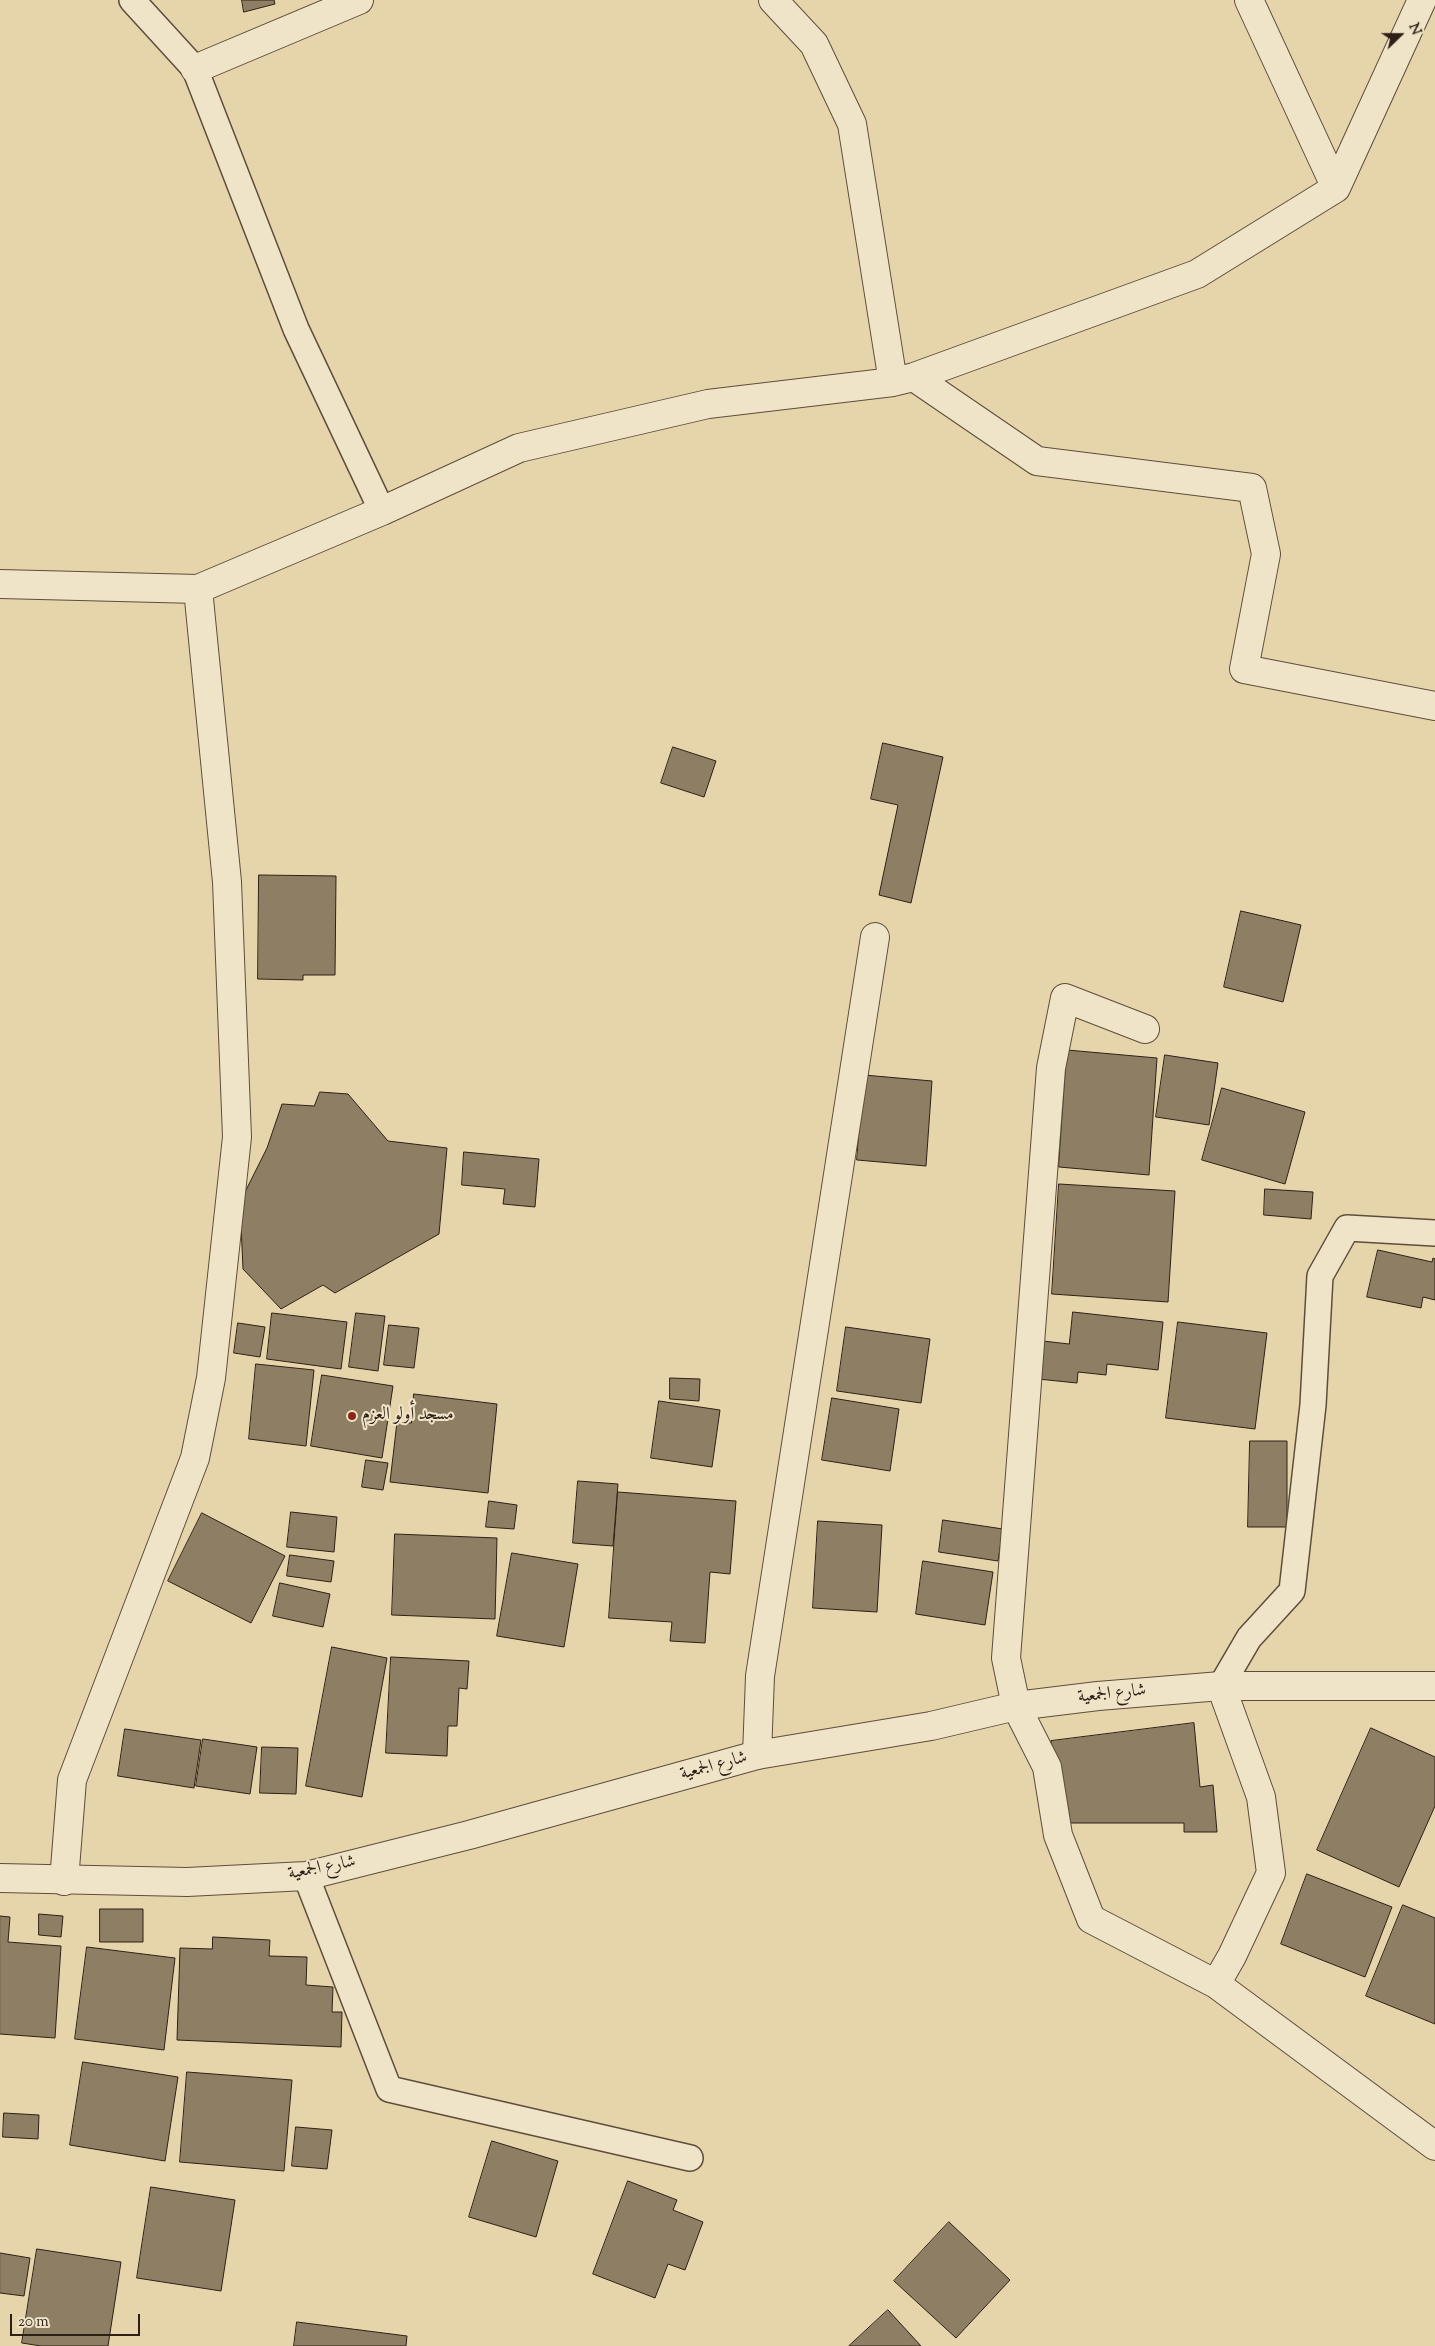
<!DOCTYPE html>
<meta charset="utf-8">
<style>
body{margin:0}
#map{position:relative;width:1435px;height:2346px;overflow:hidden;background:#e6d5ab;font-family:"Sorts Mill Goudy",serif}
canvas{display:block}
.north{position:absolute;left:1375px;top:10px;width:50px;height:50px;-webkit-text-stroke:4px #efe4c8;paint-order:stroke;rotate:68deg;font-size:14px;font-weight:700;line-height:20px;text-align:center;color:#2f2017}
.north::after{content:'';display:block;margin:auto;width:18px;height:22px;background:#2f2017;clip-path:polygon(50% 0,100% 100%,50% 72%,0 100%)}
.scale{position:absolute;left:10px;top:2314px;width:130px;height:22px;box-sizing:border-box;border:2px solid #2f2017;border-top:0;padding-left:6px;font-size:15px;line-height:18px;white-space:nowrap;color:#2f2017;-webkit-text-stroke:4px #efe4c8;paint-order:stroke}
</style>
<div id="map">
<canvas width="1435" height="2346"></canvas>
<div class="north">N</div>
<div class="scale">20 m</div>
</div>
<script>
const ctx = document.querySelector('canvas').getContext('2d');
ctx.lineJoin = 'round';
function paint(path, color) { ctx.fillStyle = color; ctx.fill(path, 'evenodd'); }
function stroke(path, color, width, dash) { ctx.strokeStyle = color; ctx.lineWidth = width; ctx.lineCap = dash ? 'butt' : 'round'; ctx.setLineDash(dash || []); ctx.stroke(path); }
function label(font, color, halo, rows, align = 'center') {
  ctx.font = font + ' "Sorts Mill Goudy",Amiri,serif'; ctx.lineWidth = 4; ctx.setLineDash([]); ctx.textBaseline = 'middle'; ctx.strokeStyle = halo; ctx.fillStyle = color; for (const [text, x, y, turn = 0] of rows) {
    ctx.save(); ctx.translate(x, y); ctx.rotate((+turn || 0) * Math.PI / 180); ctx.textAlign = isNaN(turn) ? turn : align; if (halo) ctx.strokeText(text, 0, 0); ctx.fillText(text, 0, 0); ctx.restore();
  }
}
const building = new Path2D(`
 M242,0H274L275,4L244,12Z
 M883,743L943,757L911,903L879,895L898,805L871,799Z
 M673,747L716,761L704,797L661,783Z
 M259,875L336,876L335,975H303V980L258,979Z
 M1241,911L1301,925L1283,1002L1224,987Z
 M1067,1050L1157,1058L1149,1175L1059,1167Z
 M1165,1055L1218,1063L1209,1125L1156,1117Z
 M864,1075L932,1081L926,1166L857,1160Z
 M1222,1088L1305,1112L1285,1184L1202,1160Z
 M320,1092L348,1094L388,1141L447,1148L439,1234L335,1293L323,1285L281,1309L243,1269L240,1202L267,1148L282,1104L314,1106Z
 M464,1152L539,1159L535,1207L503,1204L505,1189L462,1185Z
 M1059,1184L1175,1191L1168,1302L1052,1294Z
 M1265,1189L1313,1192L1311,1219L1264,1215Z
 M1378,1250L1432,1262L1433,1258L1435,1259V1300L1423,1297L1421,1308L1367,1297Z
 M1073,1312L1163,1322L1158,1370L1107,1364L1106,1375L1078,1372L1077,1383L1038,1379L1043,1341L1069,1344Z
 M272,1313L347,1322L341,1369L267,1359Z
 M356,1313L385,1316L378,1371L349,1367Z
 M1178,1322L1267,1333L1255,1429L1166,1418Z
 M238,1323L265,1327L260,1357L234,1353Z
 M389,1325L419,1328L414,1368L384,1365Z
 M846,1327L930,1339L921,1403L837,1391Z
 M256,1364L314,1370L306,1446L249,1439Z
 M322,1375L393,1386L382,1458L311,1446Z
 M670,1378L700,1379L699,1401L670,1399Z
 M414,1394L497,1404L488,1493L390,1482L397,1422L411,1423Z
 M832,1398L899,1409L890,1471L822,1460Z
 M659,1401L720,1410L712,1467L651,1458Z
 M1250,1441H1287V1527H1248Z
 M366,1460L388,1463L383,1490L362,1487Z
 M578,1481L618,1484L613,1546L573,1543Z
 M618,1492L736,1501L730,1574L710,1572L705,1643L670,1641L672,1622L609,1618Z
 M489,1501L517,1505L514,1529L486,1527Z
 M291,1512L337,1517L334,1552L287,1547Z
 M202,1513L285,1556L251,1623L168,1581Z
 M943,1520L1003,1529L998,1561L939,1552Z
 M818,1521L882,1525L877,1612L813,1608Z
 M395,1534L497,1538L495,1619L392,1615Z
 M512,1553L578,1564L564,1647L497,1636Z
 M290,1555L334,1561L331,1582L287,1576Z
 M923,1561L993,1572L985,1625L916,1614Z
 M280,1583L330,1594L323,1627L273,1616Z
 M332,1647L387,1658L362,1797L306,1786Z
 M391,1657L469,1661L467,1689L459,1688L457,1726H448L447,1756L386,1753Z
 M1194,1723L1200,1787L1213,1785L1217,1832H1184V1823H1062L1051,1741Z
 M1371,1728L1435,1757V1806L1399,1887L1317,1850Z
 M125,1729L201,1740L194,1788L118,1776Z
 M203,1739L257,1747L250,1794L196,1786Z
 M262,1747L298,1748L296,1794L260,1793Z
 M1307,1874L1392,1907L1365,1977L1281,1944Z
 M1403,1905L1435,1918V2024L1366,1996Z
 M100,1909H143V1942H100Z
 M39,1914L63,1916L61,1937L39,1935Z
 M0,1916L10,1917L8,1942L61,1946L55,2038L0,2034Z
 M213,1937L270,1940L269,1956L307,1957L306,1985L333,1987L332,2012H342L341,2047L177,2040L180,1948L212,1949Z
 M87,1947L175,1958L164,2050L75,2039Z
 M83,2062L178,2077L165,2161L70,2145Z
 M187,2072L292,2080L284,2171L180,2162Z
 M4,2113L39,2115L38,2139L3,2137Z
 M296,2127L332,2130L327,2169L292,2166Z
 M492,2141L558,2161L536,2237L469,2217Z
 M628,2181L677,2200L673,2210L703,2222L685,2270L668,2264L655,2298L593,2274Z
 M151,2187L235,2200L221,2291L137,2278Z
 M949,2222L1010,2280L956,2338L894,2281Z
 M37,2249L121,2262L108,2346H41L22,2343Z
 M0,2253L30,2258L24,2296L0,2293Z
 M888,2310L921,2346H849Z
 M297,2322L407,2336L406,2346H294Z`);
const service = new Path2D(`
 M132,0L195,69L296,329L382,511
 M1221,1686L1249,1638L1292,1591L1313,1405L1320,1276L1347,1228L1435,1233
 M306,1876L389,2089L690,2158`);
const minor = new Path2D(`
 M773,0L814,44L852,124L893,382
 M1249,0L1336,188
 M195,69L359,0
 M914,377L1037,461L1252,488L1266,554L1244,669L1435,706
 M0,584L198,589L382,511L519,448L708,404L893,382L914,377L1197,274L1336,188L1422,0
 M1145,1029L1065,998L1051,1068L1006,1658L1016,1706L1047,1767L1058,1835L1091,1919L1216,1984
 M1221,1686L1261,1797L1271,1873L1232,1956L1216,1984L1435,2146
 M757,1755L760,1676L875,937
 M64,1881L72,1780L195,1458L211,1378L237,1137L227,882L198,589`);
const tertiary = new Path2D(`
 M0,1878L187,1882L306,1876L469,1835L757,1755L931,1726L1016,1706L1098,1696L1221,1686H1435`);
const markers = [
 [352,1416,5,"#8f2418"]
];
const poiNames = [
 ["مسجد أولو العزم",362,1416]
];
const streetNames = [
 ["شارع الجمعية",1112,1695,-6],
 ["شارع الجمعية",714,1767,-15],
 ["شارع الجمعية",322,1869,-11]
];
paint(building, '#8e7e64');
stroke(building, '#2f2017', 1);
stroke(service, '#5d4d3c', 28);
stroke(minor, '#5d4d3c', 30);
stroke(tertiary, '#5d4d3c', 30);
stroke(service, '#efe4c8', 25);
stroke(minor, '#efe4c8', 28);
stroke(tertiary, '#efe4c8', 28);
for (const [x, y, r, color] of markers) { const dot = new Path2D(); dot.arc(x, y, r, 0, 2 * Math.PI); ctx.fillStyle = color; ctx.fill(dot); stroke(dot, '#efe4c8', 2); }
label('18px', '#2f2017', '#efe4c8', poiNames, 'left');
label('18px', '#2f2017', '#efe4c8', streetNames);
</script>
